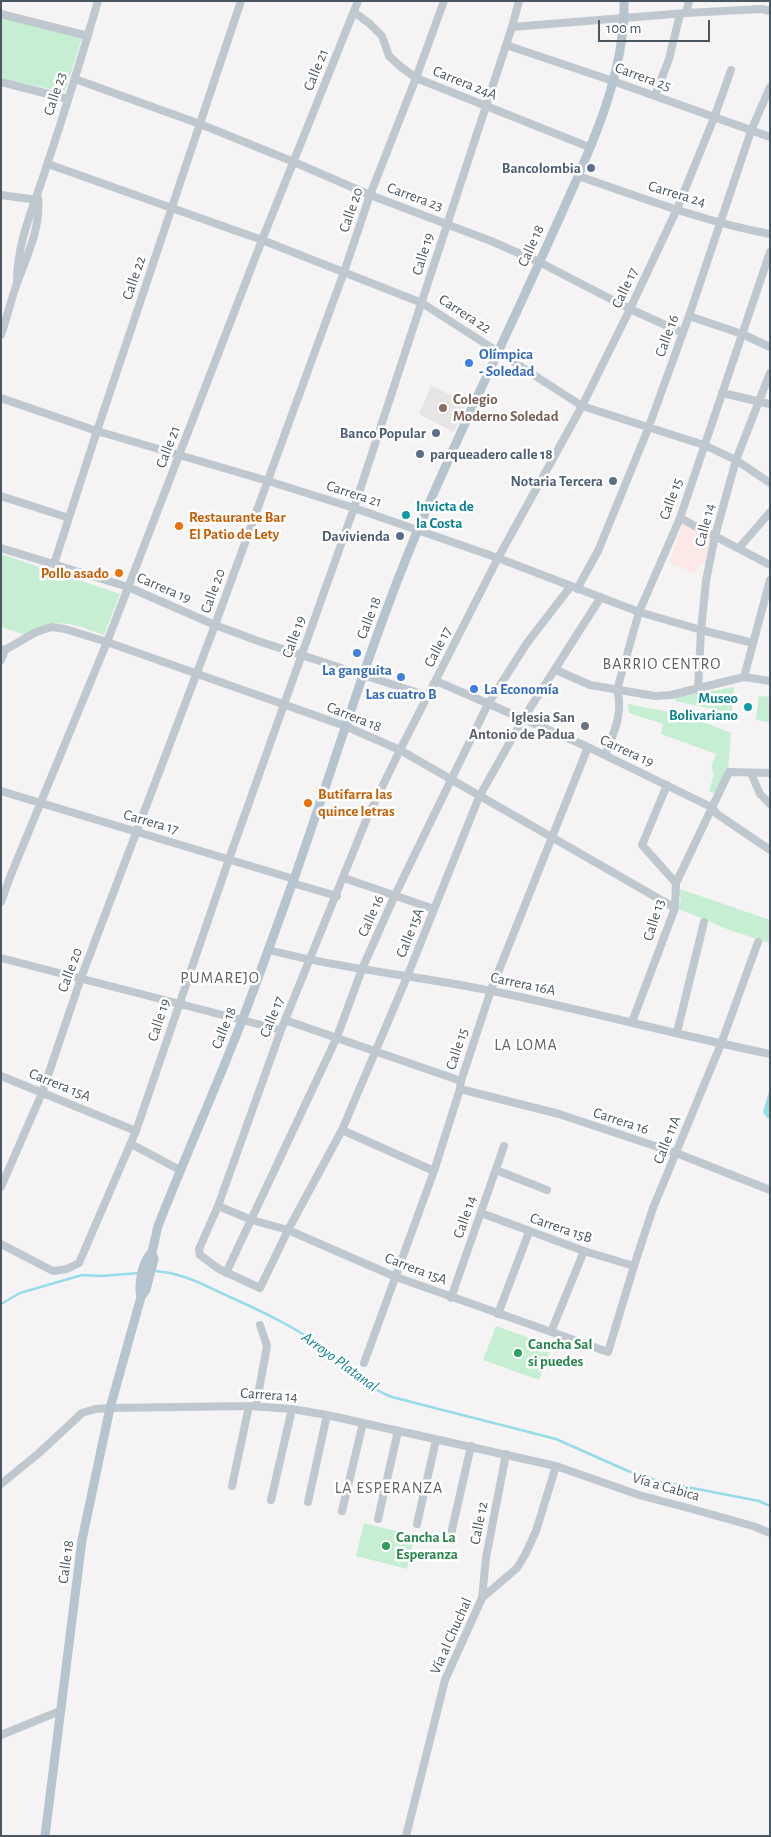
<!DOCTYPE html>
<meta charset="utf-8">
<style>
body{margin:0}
#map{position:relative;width:771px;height:1837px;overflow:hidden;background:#f5f3f3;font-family:"Alegreya Sans",sans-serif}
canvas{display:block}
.frame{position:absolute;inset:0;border:2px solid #4b5760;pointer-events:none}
.scale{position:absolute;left:598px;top:20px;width:112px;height:22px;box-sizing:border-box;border:2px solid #4b5760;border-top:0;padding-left:6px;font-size:15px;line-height:18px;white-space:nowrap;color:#4b5760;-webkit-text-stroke:4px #fff;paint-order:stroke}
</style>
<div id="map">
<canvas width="771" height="1837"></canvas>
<div class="frame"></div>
<div class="scale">100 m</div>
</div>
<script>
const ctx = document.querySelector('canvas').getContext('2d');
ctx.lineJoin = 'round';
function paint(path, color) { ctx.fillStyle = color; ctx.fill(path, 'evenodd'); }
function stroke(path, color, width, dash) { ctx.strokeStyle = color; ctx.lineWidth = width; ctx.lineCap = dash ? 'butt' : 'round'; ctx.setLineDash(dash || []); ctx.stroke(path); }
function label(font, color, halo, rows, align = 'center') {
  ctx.font = font + ' "Alegreya Sans",sans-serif'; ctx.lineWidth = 5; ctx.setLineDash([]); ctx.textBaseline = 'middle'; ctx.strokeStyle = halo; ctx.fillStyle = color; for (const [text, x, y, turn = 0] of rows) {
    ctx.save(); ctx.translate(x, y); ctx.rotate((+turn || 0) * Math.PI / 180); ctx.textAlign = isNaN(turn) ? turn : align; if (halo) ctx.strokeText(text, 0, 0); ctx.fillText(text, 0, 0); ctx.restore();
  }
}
const education = new Path2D(`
 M431,386L467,402L454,432L419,414Z`);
const medical = new Path2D(`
 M683,523L711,536L706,563H700L695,574L669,563Z`);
const green = new Path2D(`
 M1,17L82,38L65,92L1,79Z
 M1,554L120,594L104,635C70,623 58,616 25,635L1,627Z
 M734,687L731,717L713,709L675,701L676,697Z
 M759,696L770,697V722L756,720Z
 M628,704L689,716L731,733L728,770L717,795L709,791L714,774L711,768L716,754L661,734L663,724L629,713Z
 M680,889L770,920V943L732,931L679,909L681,899L678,892Z
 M496,1326L552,1346L539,1380L483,1360Z
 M364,1523L415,1536L407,1569L356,1556Z`);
const water = new Path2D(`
 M770,1088V1119L767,1118L763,1112Z`);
const stream = new Path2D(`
 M154,1271C181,1272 206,1286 230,1297C263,1312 295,1327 324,1348C346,1365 365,1387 392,1397L556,1439L628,1471L661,1482L759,1501L770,1506
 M1,1304L20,1293L82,1275L101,1276L139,1273`);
const minor = new Path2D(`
 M354,12L370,24L382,36L389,56L401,67L416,78L589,147
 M686,13L689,1
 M1,14L88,36
 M512,27L686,13L762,9L770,11
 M506,45L610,80L770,137
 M75,79L200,124L294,162L370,195L491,241L539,262L630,309L683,333
 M1,82L68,99
 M655,96L669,59L680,14
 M48,164L262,240L422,303L582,406L704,445L736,460L770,483
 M578,176C640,197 705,222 770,234
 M1,195L38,200
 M17,282C17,240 35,204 47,165C65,111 82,56 98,1
 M689,316L742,334L770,347
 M1,335C7,317 11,300 17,283C27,256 41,227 38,198
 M722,393L770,404
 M1,398L97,431L268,481L354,508L498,558L639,612L701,630L753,643
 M1,496L69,518
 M680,518L770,565
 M1,548L128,587L215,625L258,641L428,696
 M739,548L770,512
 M54,564L97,431L241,1
 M577,589L598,551L648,429L689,316L751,131L770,87
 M601,597L523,719L479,797L407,977L342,1130L288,1230L260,1288L219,1269L200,1255L199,1249L218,1206L281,1030L367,818L400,750L498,558L582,406L630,309L677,209L714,118L731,70
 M1,649L5,650L36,632L52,627L65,629L107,642L345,726L400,750L675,908
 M1,660L5,650
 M556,670L590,685L655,696L671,695L744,677L770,681
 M744,677L770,580
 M436,681L588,747L703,803L713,808L717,814L770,850
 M698,690L701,630L706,581L715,536L736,460L770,373
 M605,755C613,734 624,714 617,690L639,612L680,518L770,252
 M751,773L760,794L770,804
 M667,785L642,845L676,883
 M1,791L294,879
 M344,878L434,909
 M292,883L337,896
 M1,902L10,877L107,642L262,240L358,1
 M269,950C342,969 418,976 492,991C585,1010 677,1035 770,1054
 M1,958L281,1030
 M285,1020L461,1081
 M632,1022L675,908L676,883L729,772L770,773
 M677,1032L704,922
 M1,1076L136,1131
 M460,1089L559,1114L676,1153L770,1190
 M342,1130L434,1171
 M131,1144L180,1170
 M496,1170L547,1190
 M1,1187L42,1093L81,978L215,625L344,272L370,195L416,78L444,1
 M218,1206L252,1220L288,1230L396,1277L608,1352L634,1266L653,1208L721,1044L758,942
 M481,1213L584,1251L634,1266
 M1,1244L53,1271L67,1269L79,1263L136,1131L229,859L354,508L512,27L519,1
 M226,1273L337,1037L362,969L395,895L488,704L527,643L571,586
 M451,1298L504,1146
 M498,1314L529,1232
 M551,1332L584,1251
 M364,1363L434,1171L460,1089L461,1081L491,990L588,747
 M256,1406L267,1346L260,1325
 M1,1484L39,1453L82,1413L95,1409L110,1408L249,1406L292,1409L327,1415L556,1466L639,1495L692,1509L753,1526L770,1533
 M232,1486L249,1406
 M271,1500L292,1409
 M308,1502L327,1415
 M342,1511L363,1423
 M378,1519L398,1431
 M417,1524L436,1440
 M451,1534L471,1446
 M482,1598L486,1558L506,1454
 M1,1735L60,1711
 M406,1836L445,1680L482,1598L517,1568L525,1555L536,1531L556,1466`);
const major = new Path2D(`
 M141,1297C138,1284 142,1262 152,1252
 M45,1836L82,1540L110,1408L141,1297L146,1290L154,1259L152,1252L158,1226C185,1157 216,1088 243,1018C261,971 278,923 295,876C336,759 371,641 419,527C460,430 507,335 550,239C582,167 626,81 624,1`);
const markers = [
 [591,168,5,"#5c6f8a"],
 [469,363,5,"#3f7fe0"],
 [443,408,5,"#8d6e63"],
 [436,433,5,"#5c6f8a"],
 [420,454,5,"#5c6f8a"],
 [613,481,5,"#5c6f8a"],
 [406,515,5,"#0f9aa8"],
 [179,526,5,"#e8710a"],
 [400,536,5,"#5c6f8a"],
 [119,573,5,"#e8710a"],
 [357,653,5,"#3f7fe0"],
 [401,677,5,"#3f7fe0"],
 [474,689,5,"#3f7fe0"],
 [748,707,5,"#0f9aa8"],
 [585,726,5,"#6b7280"],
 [308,803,5,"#e8710a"],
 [518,1353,5,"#2e9e5b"],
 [386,1546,5,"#2e9e5b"]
];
const streetNames = [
 ["Calle 21",316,70,-68],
 ["Carrera 25",643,77,20],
 ["Carrera 24A",465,83,22],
 ["Calle 23",55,94,-72],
 ["Carrera 24",677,194,17],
 ["Carrera 23",415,197,20],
 ["Calle 20",351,210,-71],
 ["Calle 18",531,246,-66],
 ["Calle 19",423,254,-73],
 ["Calle 22",134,278,-71],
 ["Calle 17",625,288,-65],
 ["Carrera 22",465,314,33],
 ["Calle 16",667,336,-70],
 ["Calle 21",168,447,-69],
 ["Carrera 21",354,494,18],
 ["Calle 15",671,499,-70],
 ["Calle 14",705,525,-76],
 ["Carrera 19",164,588,23],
 ["Calle 20",213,591,-70],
 ["Calle 18",369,618,-69],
 ["Calle 19",294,637,-70],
 ["Calle 17",438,647,-63],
 ["Carrera 18",354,717,22],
 ["Carrera 19",627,751,25],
 ["Carrera 17",151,822,16],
 ["Calle 16",371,916,-66],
 ["Calle 13",654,920,-73],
 ["Calle 15A",410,933,-68],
 ["Calle 20",70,970,-70],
 ["Carrera 16A",523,984,12],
 ["Calle 17",272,1017,-68],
 ["Calle 19",159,1020,-72],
 ["Calle 18",224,1028,-68],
 ["Calle 15",457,1049,-72],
 ["Carrera 15A",60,1085,22],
 ["Carrera 16",621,1121,18],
 ["Calle 11A",667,1140,-68],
 ["Calle 14",465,1217,-71],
 ["Carrera 15B",561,1228,19],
 ["Carrera 15A",416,1269,21],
 ["Carrera 14",269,1395,4],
 ["Vía a Cabica",666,1487,16],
 ["Calle 12",479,1523,-79],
 ["Calle 18",66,1562,-82],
 ["Vía al Chuchal",451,1636,-66]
];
const serviceNames = [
 ["Bancolombia",581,168],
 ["Banco Popular",426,433],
 ["parqueadero calle 18",430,454,"left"],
 ["Notaria Tercera",603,481],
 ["Davivienda",390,536]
];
const shopNames = [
 ["Olímpica",479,354],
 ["- Soledad",479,371],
 ["La ganguita",357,670,"center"],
 ["La Economía",484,689],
 ["Las cuatro B",401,694,"center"]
];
const educationNames = [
 ["Colegio",453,399],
 ["Moderno Soledad",453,416]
];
const cultureNames = [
 ["Invicta de",416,506],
 ["la Costa",416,523],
 ["Museo",738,698,"right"],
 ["Bolivariano",738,715,"right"]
];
const foodNames = [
 ["Restaurante Bar",189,517],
 ["El Patio de Lety",189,534],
 ["Pollo asado",109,573,"right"],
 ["Butifarra las",318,794],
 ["quince letras",318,811]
];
const worshipNames = [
 ["Iglesia San",575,717],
 ["Antonio de Padua",575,734]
];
const leisureNames = [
 ["Cancha Sal",528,1344],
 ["si puedes",528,1361],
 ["Cancha La",396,1537],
 ["Esperanza",396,1554]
];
const neighbourhoodNames = [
 ["BARRIO CENTRO",662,664],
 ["PUMAREJO",220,978],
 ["LA LOMA",526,1045],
 ["LA ESPERANZA",389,1488]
];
const waterNames = [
 ["Arroyo Platanal",340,1362,36]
];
paint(education, '#e6e4e5');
paint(medical, '#fbe8e7');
paint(green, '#c6eed3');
paint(water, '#95dce9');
stroke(stream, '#95dce9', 2.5);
stroke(minor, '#bfc8ce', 8);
stroke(major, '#b5c4cf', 9);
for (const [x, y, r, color] of markers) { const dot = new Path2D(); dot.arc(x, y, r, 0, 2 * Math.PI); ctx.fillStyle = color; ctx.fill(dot); stroke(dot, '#fff', 2); }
label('15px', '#4b5760', '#fff', streetNames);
label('bold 15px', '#4e5e75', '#fff', serviceNames, 'right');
label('bold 15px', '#366cbe', '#fff', shopNames, 'left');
label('bold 15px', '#785e54', '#fff', educationNames, 'left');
label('bold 15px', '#0d838f', '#fff', cultureNames, 'left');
label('bold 15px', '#c56008', '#fff', foodNames, 'left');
label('bold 15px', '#5b616d', '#fff', worshipNames, 'right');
label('bold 15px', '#27864d', '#fff', leisureNames, 'left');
ctx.letterSpacing = '1px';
label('16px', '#5f6467', '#fff', neighbourhoodNames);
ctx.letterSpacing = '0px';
label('italic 16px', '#148092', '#fff', waterNames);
</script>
